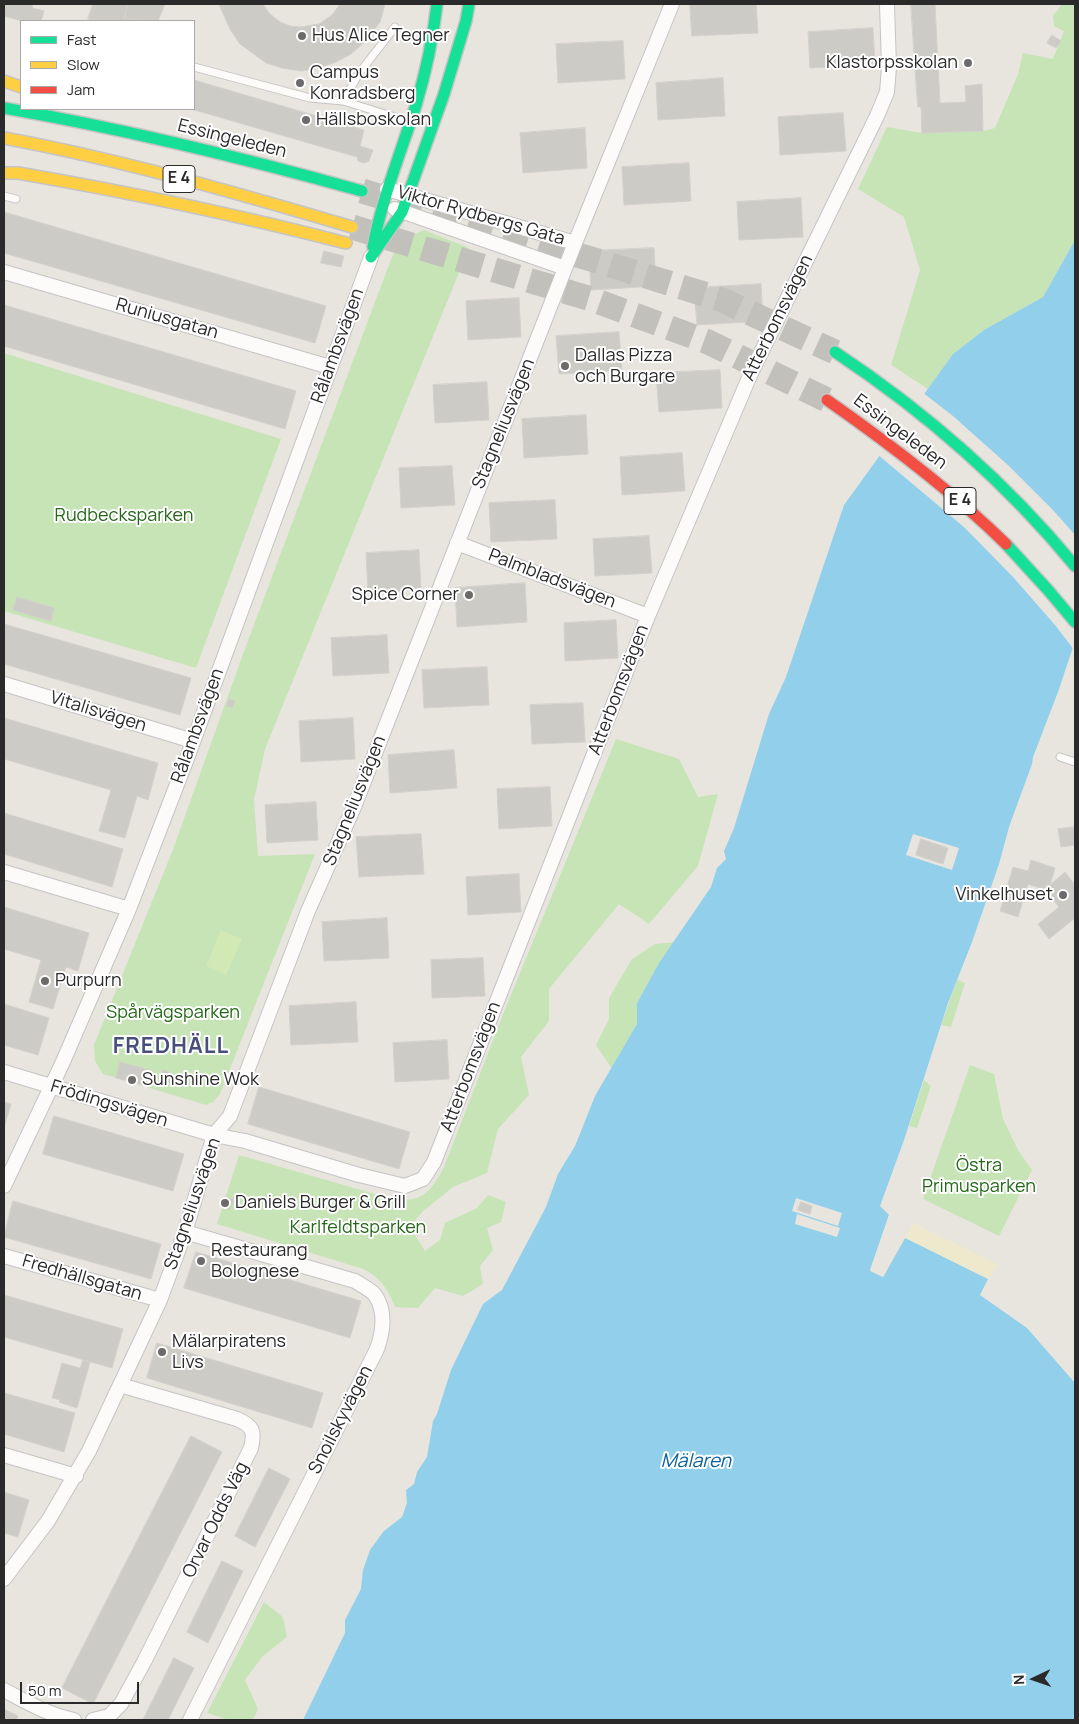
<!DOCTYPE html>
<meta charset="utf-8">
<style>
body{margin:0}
#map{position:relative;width:1079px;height:1724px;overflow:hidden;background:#e8e5df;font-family:Manrope,sans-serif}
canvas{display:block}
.frame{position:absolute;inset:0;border:5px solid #2a2a2a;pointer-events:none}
.legend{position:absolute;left:20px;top:20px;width:175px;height:90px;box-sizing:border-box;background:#fff;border:1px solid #aaa;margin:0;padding:6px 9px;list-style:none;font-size:15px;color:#2a2a2a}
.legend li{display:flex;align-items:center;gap:10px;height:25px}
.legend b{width:25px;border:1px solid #aaa}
.north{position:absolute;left:1009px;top:1654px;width:50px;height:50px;-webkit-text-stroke:4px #fff;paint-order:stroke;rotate:267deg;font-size:14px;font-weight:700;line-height:20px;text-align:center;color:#2a2a2a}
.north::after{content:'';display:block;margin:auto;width:18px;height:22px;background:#2a2a2a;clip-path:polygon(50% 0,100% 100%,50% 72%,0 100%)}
.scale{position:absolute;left:20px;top:1682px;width:119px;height:22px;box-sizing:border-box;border:2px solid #2a2a2a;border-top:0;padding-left:6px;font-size:15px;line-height:18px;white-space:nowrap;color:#2a2a2a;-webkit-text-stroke:4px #fff;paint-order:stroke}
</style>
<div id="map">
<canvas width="1079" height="1724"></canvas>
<div class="frame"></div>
<ul class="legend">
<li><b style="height:6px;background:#16e098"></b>Fast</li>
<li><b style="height:6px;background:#ffcf43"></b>Slow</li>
<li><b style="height:6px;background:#f24e42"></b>Jam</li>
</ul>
<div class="north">N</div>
<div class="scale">50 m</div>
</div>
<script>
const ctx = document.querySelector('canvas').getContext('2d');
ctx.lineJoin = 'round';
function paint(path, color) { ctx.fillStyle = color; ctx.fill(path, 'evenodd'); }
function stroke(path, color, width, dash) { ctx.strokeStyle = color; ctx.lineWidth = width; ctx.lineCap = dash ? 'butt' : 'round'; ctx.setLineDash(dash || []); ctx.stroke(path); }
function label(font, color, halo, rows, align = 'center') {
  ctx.font = font + ' Manrope,sans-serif'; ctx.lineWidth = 4; ctx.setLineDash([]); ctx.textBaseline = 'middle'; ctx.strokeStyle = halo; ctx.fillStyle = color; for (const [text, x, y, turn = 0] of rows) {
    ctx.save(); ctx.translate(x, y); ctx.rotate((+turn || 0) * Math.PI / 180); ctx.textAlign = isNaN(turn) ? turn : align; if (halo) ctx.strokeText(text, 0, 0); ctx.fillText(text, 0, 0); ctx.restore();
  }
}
const green = new Path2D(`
 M1062,4H1075V240L1043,297L984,330L953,354L928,389L891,365L920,270L904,217L858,189L887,127L922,133L983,131L995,128L1018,74L1023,53L1053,59L1064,31L1054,26L1053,16Z
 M424,230L469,248L265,749L254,800L258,856L315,854L220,1094L213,1102L206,1105L103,1074L95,1061L94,1045L172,852L243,654L390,262L399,241Z
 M4,353L281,439L196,668L4,611Z
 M616,739L679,759L698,797L718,794L698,866L649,924L619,904L549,989V1021L521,1057L529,1095L498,1129L487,1173L453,1187L422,1212L410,1227L425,1251L440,1240L445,1223L477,1208L488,1195L506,1202L501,1222L487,1228L493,1250L480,1266L483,1284L463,1296L435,1288L418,1308L395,1307C388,1289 380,1277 363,1269L217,1224L239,1155L389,1198C420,1204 430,1194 444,1167L502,1017Z
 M675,942L659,963L637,1003V1024L612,1069L596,1045L609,1019V998L632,959L655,944Z
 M957,980L965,983L951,1027L941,1025Z
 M970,1065L994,1074L1003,1119L1018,1150L1032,1170L999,1236L923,1199Z
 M924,1080L931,1086L917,1128L909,1126Z
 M264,1602L283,1617L287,1637L262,1657L245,1680L258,1709L253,1720H229L207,1713Z`);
const sand = new Path2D(`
 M913,1223L999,1265L988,1279L905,1238Z`);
const pitch = new Path2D(`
 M221,930L242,939L226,975L206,966Z`);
const water = new Path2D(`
 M1075,240V641L1058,692L1033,757L1032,764L1009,827L999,864L972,942L948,1003L904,1140L880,1206L889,1215L870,1270L883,1277L905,1238L988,1279L980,1295L1027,1328L1075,1383V1720H303L345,1633V1620L361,1589L363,1570L370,1550L384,1531L402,1517L407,1503L406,1490L414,1484L417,1472L427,1457L433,1421L437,1414L451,1370L483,1304L502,1290L546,1207L558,1174L575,1146L595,1096L637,1024V1003L659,963L711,887L717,868L726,859L724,851L734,828L769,714L786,677L844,505L953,354L984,330L1043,297Z`);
const pier = new Path2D(`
 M922,392L953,416L1009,466L1053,510L1075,535V651L1055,625L1013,577L965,528L877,454Z
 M913,834L959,848L952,870L906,855Z
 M796,1198L842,1213L838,1226L792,1211Z
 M797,1214L840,1228L837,1237L795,1224Z
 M889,1215L891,1216L873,1269L882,1274L903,1237L906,1236L883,1277L870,1271Z`);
const building = new Path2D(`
 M4,4H33L32,8L44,11L41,21H22L4,16Z
 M93,4H128L123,21H95L88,19Z
 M128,4H165L158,21H141L125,17Z
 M219,4H263L269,13L280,22L290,26L300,27L319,24L332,15L340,4H385L380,22L367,40L351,54L336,62L317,69L301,71L282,68L266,63L240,44L231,31Z
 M690,4H756L758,33L692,36Z
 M911,4H935L940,103L966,102L965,86L982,84L983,131L922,133L921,107H918Z
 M125,17L141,21H123Z
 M873,28L875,65L810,68L808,32Z
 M1052,35L1061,41L1056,48L1047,43Z
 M623,41L625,79L558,83L556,44Z
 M723,78L725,116L658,120L656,83Z
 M194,80L364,130L360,146L373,150L369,161L364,163L358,161L357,157L191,109H194Z
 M843,113L846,151L780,155L778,117Z
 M585,128L587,168L523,173L520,133Z
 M689,163L691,201L624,205L622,167Z
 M801,198L803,237L739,240L737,202Z
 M4,212L326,306L315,343L4,253Z
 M654,248L656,286L591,290L589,251Z
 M324,251L344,256L341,267L321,263Z
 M761,284L763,321L697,325L694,288Z
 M519,298L521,337L468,340L466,301Z
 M4,305L296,391L285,429L4,346Z
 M619,332L622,370L559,374L556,336Z
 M720,370L722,408L659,412L656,373Z
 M487,382L489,420L435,423L433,385Z
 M586,415L588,454L524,458L522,419Z
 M682,453L685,491L622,495L620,457Z
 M452,466L455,505L401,508L399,468Z
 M555,500L557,539L491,542L489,503Z
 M649,536L652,573L595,576L593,539Z
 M419,550L421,590L368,593L366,553Z
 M525,583L527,622L457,627L455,588Z
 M17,597L54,608L51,621L13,610Z
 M616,620L618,658L565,661L564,623Z
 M4,624L191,678L180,715L4,664Z
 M387,635L389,673L333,676L331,638Z
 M487,667L489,705L424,708L422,670Z
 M229,699L235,701L232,708L227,706Z
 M583,703L585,742L532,744L530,705Z
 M4,718L158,763L148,800L137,796L125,838L99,831L111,790L4,759Z
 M353,718L355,759L301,762L299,721Z
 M454,750L457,788L390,793L388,755Z
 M550,787L552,826L499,829L497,789Z
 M316,802L318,840L267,843L265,805Z
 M4,813L123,849L112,887L4,854Z
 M1075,827V845L1061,847L1058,829Z
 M421,834L424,874L359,877L356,837Z
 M921,839L948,848L943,864L916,855Z
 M1031,860L1055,868L1050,885L1065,872L1075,885V918L1049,939L1038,924L1059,907L1046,890L1028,884L1018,917L1000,911L1013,867L1028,871Z
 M519,874L521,912L468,915L466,877Z
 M4,907L89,933L78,971L66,967L53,1009L29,1002L41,960L4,949Z
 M387,918L389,958L324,961L322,922Z
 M483,958L485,996L432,998L431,960Z
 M356,1002L358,1042L291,1045L289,1006Z
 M4,1004L49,1018L38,1055L4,1045Z
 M447,1040L449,1079L395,1082L393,1043Z
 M120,1062L153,1071L151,1080L144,1078L142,1085L116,1078Z
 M163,1070L174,1074L171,1083L161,1079Z
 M259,1087L410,1132L399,1169L248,1124Z
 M4,1102L11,1104L4,1128Z
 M54,1116L184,1154L173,1191L43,1154Z
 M225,1197L234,1199L230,1210L222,1207Z
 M13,1201L161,1244L151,1279L4,1237Z
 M801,1202L812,1206L810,1214L798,1210Z
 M196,1252L361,1301L350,1338L184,1288Z
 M4,1295L123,1329L112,1368L4,1337Z
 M157,1343L323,1393L312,1428L147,1378Z
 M83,1360L90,1362L77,1408L59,1402L60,1400L52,1398L62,1363L80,1368Z
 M4,1393L75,1413L64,1452L4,1434Z
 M191,1436L222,1452L93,1704L62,1688Z
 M269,1468L290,1479L255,1547L235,1536Z
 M4,1492L29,1500L18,1537L4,1533Z
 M222,1561L243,1571L208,1643L187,1632Z
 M174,1658L194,1668L168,1720H143Z
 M4,1709L18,1716L16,1720H4Z`);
const highwayTunnel = new Path2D(`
 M362,191L601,262L720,299L835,352
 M352,227L591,299L708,342L827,400`);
const lane = new Path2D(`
 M194,67L310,98L343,101L408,121
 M343,101L360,72L395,27
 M4,196L16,199
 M1060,757L1075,762`);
const street = new Path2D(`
 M387,189L575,243
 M395,209L565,268
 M4,272L330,367
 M457,543L648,616
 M4,684L193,741
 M4,872L129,909
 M4,1072L214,1135L245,1141L359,1175L405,1186L423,1179L434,1162L648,616L751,373L877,116L887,92L889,67L887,4
 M4,1186L62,1064L129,909L186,761L371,257
 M185,1232L355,1281C361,1285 371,1290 375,1295C386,1311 383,1332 377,1349L190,1720
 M4,1256L160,1300
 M4,1455L76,1476
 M4,1579L48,1521L89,1451L160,1300L185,1232L214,1135L230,1116L308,911L354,807L575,243L672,4
 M4,1690C26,1702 49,1715 74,1720
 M93,1720L109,1716L121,1704L145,1660L251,1448C255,1431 253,1426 237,1419L120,1385`);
const fast = new Path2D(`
 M4,108C125,129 244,158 362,191
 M373,247C382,198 401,152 416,105C426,72 433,38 437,4
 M371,257L402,212L444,94L466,21L469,4
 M835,352C927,413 1005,481 1075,566
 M1006,544L1048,590L1075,622`);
const slow = new Path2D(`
 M4,81L21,87
 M4,138C122,160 237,193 352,227
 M4,173H18C128,192 238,215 346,243`);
const jam = new Path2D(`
 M827,400C890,444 951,490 1006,544`);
const markers = [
 [302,36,5,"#6c6b69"],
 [968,63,5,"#6c6b69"],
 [300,83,5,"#6c6b69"],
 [306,120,5,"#6c6b69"],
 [565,366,5,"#6c6b69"],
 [469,595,5,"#6c6b69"],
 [1063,895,5,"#6c6b69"],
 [45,981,5,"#6c6b69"],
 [132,1080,5,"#6c6b69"],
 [225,1203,5,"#6c6b69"],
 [201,1261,5,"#6c6b69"],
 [162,1352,5,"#6c6b69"]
];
const shields = [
 [179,179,32],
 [960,501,32]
];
const shieldNames = [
 ["E 4",179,179],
 ["E 4",960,501]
];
const poiNames = [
 ["Hus Alice Tegner",312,36],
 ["Klastorpsskolan",958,63,"right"],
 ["Campus",310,73],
 ["Konradsberg",310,94],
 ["Hällsboskolan",316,120],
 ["Dallas Pizza",575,356],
 ["och Burgare",575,377],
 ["Spice Corner",459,595,"right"],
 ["Vinkelhuset",1053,895,"right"],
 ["Purpurn",55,981],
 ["Sunshine Wok",142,1080],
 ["Daniels Burger & Grill",235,1203],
 ["Restaurang",211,1251],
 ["Bolognese",211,1272],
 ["Mälarpiratens",172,1342],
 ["Livs",172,1363]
];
const streetNames = [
 ["Essingeleden",232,139,14],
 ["Viktor Rydbergs Gata",481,216,16],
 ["Atterbomsvägen",778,318,-64],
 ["Runiusgatan",167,319,16],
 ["Rålambsvägen",338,346,-70],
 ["Stagneliusvägen",504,424,-68],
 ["Essingeleden",900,432,37],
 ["Palmbladsvägen",552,579,21],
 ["Atterbomsvägen",619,690,-69],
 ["Vitalisvägen",98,712,17],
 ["Rålambsvägen",198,726,-70],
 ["Stagneliusvägen",355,801,-68],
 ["Atterbomsvägen",471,1067,-69],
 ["Frödingsvägen",109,1104,17],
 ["Stagneliusvägen",193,1204,-71],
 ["Fredhällsgatan",82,1278,16],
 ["Snoilskyvägen",341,1420,-63],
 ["Orvar Odds Väg",216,1520,-64]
];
const parkNames = [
 ["Rudbecksparken",124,516],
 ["Spårvägsparken",173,1013],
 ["Östra",979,1166],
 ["Primusparken",979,1187],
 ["Karlfeldtsparken",358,1228]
];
const waterNames = [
 ["Mälaren",696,1462]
];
const districtNames = [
 ["FREDHÄLL",171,1047]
];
paint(green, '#c7e4b7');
paint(sand, '#eee9cc');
paint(pitch, '#d2e8b5');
paint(water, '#91cfeb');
paint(pier, '#e8e5df');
paint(building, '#cdcbc6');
stroke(building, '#d3d0cb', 1);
stroke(highwayTunnel, '#c2c0bb', 25, [25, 12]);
stroke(lane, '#c5c4c5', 9);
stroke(street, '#c5c4c5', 16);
stroke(fast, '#c5c4c5', 14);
stroke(slow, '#c5c4c5', 14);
stroke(jam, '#c5c4c5', 14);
stroke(lane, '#fcfbfa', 7);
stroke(street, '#fcfbfa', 14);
stroke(fast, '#16e098', 11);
stroke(slow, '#ffcf43', 11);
stroke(jam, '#f24e42', 11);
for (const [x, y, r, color] of markers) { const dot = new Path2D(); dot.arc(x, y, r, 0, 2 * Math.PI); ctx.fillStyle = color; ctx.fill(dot); stroke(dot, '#fff', 2); }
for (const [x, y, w] of shields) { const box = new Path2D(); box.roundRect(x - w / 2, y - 13.5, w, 27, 4); ctx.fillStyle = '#fff'; ctx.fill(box); stroke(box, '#2a2a2a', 1); }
label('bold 16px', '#2a2a2a', null, shieldNames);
label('18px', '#2a2a2a', '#fff', poiNames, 'left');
label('18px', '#2a2a2a', '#fff', streetNames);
label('18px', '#246719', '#fff', parkNames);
label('italic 19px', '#0b619c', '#fff', waterNames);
ctx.letterSpacing = '1px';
label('bold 22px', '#494f7b', '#fff', districtNames);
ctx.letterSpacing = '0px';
</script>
